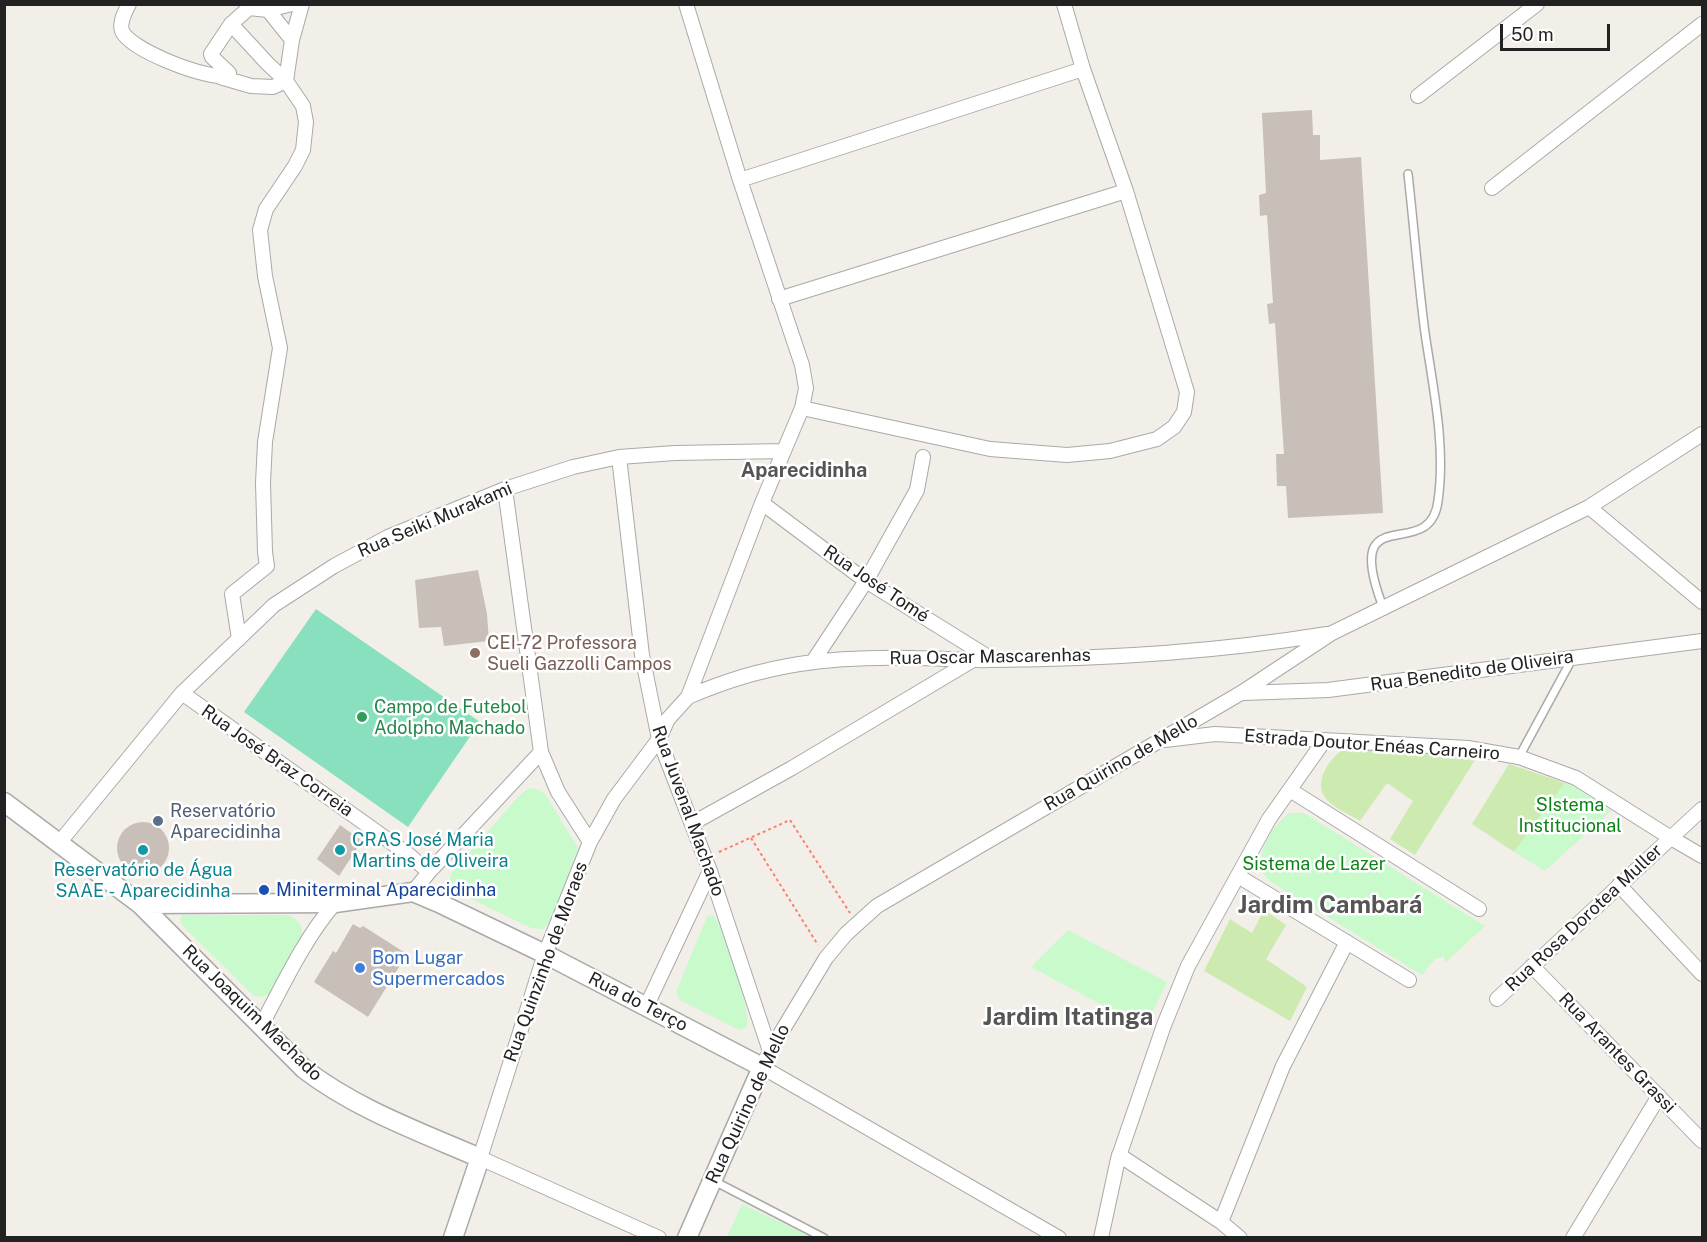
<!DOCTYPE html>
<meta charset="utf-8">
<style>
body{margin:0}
#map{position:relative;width:1707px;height:1242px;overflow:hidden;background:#f2efe9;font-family:"Public Sans",sans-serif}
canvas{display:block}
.frame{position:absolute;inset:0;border:6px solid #222;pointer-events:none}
.scale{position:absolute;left:1500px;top:24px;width:110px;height:27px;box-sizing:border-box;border:3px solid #222;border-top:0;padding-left:8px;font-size:18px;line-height:21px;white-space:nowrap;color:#222;-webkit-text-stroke:4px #fff;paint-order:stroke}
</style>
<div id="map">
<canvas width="1707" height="1242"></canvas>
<div class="frame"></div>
<div class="scale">50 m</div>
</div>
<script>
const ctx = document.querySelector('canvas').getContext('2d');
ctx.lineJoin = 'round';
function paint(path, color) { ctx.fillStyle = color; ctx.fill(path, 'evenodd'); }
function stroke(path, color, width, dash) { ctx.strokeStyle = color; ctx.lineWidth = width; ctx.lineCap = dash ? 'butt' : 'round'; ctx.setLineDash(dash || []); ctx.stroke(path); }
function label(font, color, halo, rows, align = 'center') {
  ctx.font = font + ' "Public Sans",sans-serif'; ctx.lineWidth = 5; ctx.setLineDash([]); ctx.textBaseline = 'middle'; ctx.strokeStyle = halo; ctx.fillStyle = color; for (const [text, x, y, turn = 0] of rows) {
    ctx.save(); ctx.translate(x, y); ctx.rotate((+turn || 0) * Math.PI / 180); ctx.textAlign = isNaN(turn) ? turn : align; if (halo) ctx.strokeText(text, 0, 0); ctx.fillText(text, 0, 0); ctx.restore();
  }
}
const grass = new Path2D(`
 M1360,746L1477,757L1415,855L1390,839L1413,801L1387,783L1360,821C1349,814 1331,807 1324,796C1314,781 1331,755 1346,748C1350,746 1356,746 1360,746Z
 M1509,764L1565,783L1514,852L1472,824Z
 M1264,910L1286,925L1266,959L1307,987L1290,1021L1204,971L1230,919L1252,933Z`);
const park = new Path2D(`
 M1565,783L1573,786L1611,811L1545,871L1514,852Z
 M529,788L537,789L545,794L578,848L551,922L543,929L531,928L455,891L448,884L452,872L519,796Z
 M1289,813H1304L1485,926L1445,963L1444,956L1435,959L1422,975L1271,882L1260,870C1259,849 1273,825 1289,813Z
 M183,915H286C298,918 304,926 302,939L270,994L262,997L254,996L182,925L180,919Z
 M713,915C725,930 751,1009 747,1027L739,1030L680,1000L676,992L707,917Z
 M1068,930L1167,982L1145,1028L1031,967Z
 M742,1204L811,1237H727Z`);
const pitch = new Path2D(`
 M316,609L480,722L408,827L244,712Z`);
const building = new Path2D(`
 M1312,110L1313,135H1320V160L1361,157L1383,513L1288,518L1286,486H1277L1276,454H1284L1275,323L1269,324L1267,304L1273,303L1267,215L1260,216L1259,195L1266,193L1262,113Z
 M478,570L487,614L489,641L444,646L441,627L419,628L415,580Z
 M117 848a26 26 0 1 1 52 0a26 26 0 1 1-52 0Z
 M340,825L362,841L339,876L317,859Z
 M353,924L360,928L363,926L407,954L368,1017L314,982L333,951L336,953Z`);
const path = new Path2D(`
 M751,838L818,945
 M719,852L790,820L850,913`);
const service = new Path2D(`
 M1383,607C1340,494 1430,566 1438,501C1446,445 1433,388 1425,333C1418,280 1414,227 1408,174
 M1519,757L1572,659
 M714,1181L824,1238`);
const minor = new Path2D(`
 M129,4C125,12 119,22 122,31C130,50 207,80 228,76L229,73L212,57L211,54L231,24
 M292,40L302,4
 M220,77L251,86L273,87L286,81L292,40L268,10
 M1418,96L1537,4
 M740,180L1083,69
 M1492,188L1702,24
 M779,299L1126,191
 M802,408L990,449L1067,455L1110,451L1157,439L1174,427L1184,412L1187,392L1126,191L1083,69L1064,4
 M619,457L642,655L659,739L710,871L770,1051
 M505,489L541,752L558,792L590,842
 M762,503L866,581L993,660
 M1589,507L1702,602
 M239,639L232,594L267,566L265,552L263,483L265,442L280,348L265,276L260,230L266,209L295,166L303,150L306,122L303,106L286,81L267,63L231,24L249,8L268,10L292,4
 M814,660L866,581L917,490L923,457
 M182,693L409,855L429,872
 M1243,693L1328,690L1702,641
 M688,697C765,663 832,656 915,658C940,658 966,661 992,660C1103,659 1217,652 1327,634
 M1165,740L1215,734L1468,748L1519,757L1576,778L1671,838L1702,856
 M1290,790L1479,909
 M693,823L792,768L973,660
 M59,843L182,693L274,605L334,566L388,537L505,489L573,467L619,457L675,453L784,451
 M1238,876L1409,980
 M1619,885L1702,974
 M413,892L429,872L541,752
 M1532,966L1702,1141
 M1497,999L1702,809
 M647,1005L710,871
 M261,1026C283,985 304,939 335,903
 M1119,1155L1221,1222L1240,1238
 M1221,1222L1283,1066L1347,942
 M659,1238L480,1158L545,954L590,842L614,799L659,739L668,719L688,697L762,503L802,408L806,388L802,365L740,180L686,4
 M1059,1238L762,1067L770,1051L826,958L846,934L877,906L1241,693L1332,633L1589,507L1702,434
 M1101,1238L1118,1159L1164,1025L1188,966L1269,819L1324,741
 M1573,1238L1659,1096`);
const tertiary = new Path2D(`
 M4,802L140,904L304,1069C356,1109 420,1132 480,1158L453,1238
 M140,904L335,903L413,892L439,903L545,954L762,1067L687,1238`);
const markers = [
 [475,653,6,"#8d6e63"],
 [362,717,6,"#2e9e5b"],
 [158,821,6,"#5c6f8a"],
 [143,850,6,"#0f9aa8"],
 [340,850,6,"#0f9aa8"],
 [264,890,6,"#1a4fb4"],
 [360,968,6,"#3f7fe0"]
];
const streetNames = [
 ["Rua Seiki Murakami",435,520,-23],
 ["Rua José Tomé",876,584,34],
 ["Rua Oscar Mascarenhas",990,657,-1],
 ["Rua Benedito de Oliveira",1472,671,-8],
 ["Estrada Doutor Enéas Carneiro",1372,745,4],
 ["Rua José Braz Correia",277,761,35],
 ["Rua Quirino de Mello",1121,763,-30],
 ["Rua Juvenal Machado",688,811,70],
 ["Rua Rosa Dorotea Muller",1584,918,-43],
 ["Rua Quinzinho de Moraes",546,962,-70],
 ["Rua do Terço",638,1002,27],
 ["Rua Joaquim Machado",252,1013,44],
 ["Rua Arantes Grassi",1617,1053,46],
 ["Rua Quirino de Mello",748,1104,-65]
];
const educationNames = [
 ["CEI-72 Professora",487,643],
 ["Sueli Gazzolli Campos",487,664]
];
const leisureNames = [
 ["Campo de Futebol",374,707],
 ["Adolpho Machado",374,728]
];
const parkNames = [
 ["SIstema",1570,805],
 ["Institucional",1570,826],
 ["Sistema de Lazer",1314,864]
];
const serviceNames = [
 ["Reservatório",170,811],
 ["Aparecidinha",170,832]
];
const cultureNames = [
 ["CRAS José Maria",352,840],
 ["Martins de Oliveira",352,861],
 ["Reservatório de Água",143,870,"center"],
 ["SAAE - Aparecidinha",143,891,"center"]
];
const transitNames = [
 ["Miniterminal Aparecidinha",276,890]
];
const shopNames = [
 ["Bom Lugar",372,958],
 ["Supermercados",372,979]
];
const neighbourhoodNames = [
 ["Aparecidinha",804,471]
];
const districtNames = [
 ["Jardim Cambará",1330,906],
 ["Jardim Itatinga",1068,1018]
];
paint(grass, '#cdebb0');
paint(park, '#c8facc');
paint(pitch, '#88e0be');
paint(building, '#c7bfb8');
stroke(service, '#a9a9a9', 10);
stroke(minor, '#a9a9a9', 16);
stroke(tertiary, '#a9a9a9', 21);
stroke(path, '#fa8072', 2, [3, 3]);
stroke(service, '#fff', 7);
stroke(minor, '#fff', 14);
stroke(tertiary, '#fff', 18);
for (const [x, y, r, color] of markers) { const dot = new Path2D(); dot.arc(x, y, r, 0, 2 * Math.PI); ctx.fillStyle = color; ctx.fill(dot); stroke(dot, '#fff', 2); }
label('18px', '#222', '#fff', streetNames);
label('18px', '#785e54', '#fff', educationNames, 'left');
label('18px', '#27864d', '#fff', leisureNames, 'left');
label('18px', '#0c8416', '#fff', parkNames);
label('18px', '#4e5e75', '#fff', serviceNames, 'left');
label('18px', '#0d838f', '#fff', cultureNames, 'left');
label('18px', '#164399', '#fff', transitNames, 'left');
label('18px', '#366cbe', '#fff', shopNames, 'left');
label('bold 20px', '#555', '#fff', neighbourhoodNames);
label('bold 24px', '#555', '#fff', districtNames);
</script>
